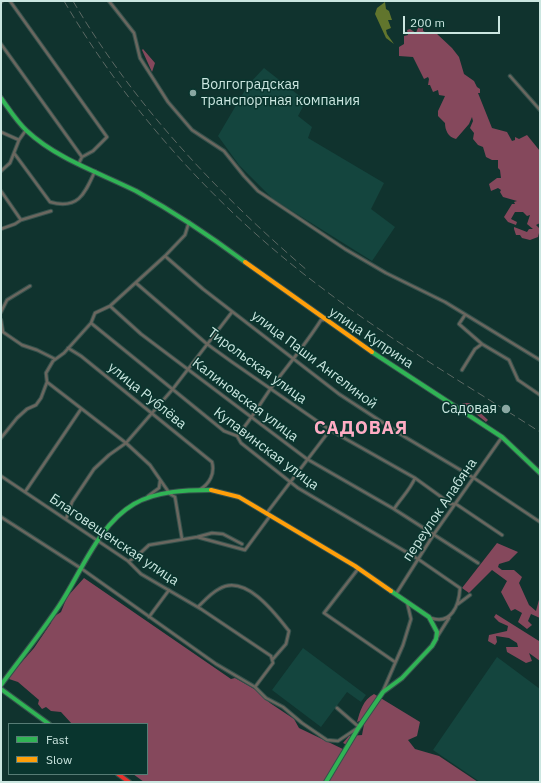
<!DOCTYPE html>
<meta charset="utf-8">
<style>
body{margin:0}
#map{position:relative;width:541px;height:783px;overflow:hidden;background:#10332e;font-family:"IBM Plex Sans",sans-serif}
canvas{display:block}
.frame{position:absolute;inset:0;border:2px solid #cbe6e0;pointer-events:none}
.legend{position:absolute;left:8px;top:723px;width:140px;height:52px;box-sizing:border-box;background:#09352e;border:1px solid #577c75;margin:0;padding:5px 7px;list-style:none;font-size:12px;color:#cbe6e0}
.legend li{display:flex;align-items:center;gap:8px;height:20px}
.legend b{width:20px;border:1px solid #577c75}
.scale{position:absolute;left:403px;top:16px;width:97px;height:18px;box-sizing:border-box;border:2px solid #cbe6e0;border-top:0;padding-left:5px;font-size:12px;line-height:14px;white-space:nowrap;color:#cbe6e0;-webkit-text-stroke:3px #09352e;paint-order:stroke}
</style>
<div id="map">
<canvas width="541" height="783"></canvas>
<div class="frame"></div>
<ul class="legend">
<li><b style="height:5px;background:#30b455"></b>Fast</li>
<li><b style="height:5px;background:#ff9f0a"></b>Slow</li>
</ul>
<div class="scale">200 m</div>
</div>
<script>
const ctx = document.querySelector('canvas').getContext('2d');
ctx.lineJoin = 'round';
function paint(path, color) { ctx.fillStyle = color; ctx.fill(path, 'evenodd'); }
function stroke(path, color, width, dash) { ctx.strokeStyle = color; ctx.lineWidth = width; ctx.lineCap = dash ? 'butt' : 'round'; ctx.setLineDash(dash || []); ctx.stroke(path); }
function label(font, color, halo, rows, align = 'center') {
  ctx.font = font + ' "IBM Plex Sans",sans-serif'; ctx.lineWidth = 3; ctx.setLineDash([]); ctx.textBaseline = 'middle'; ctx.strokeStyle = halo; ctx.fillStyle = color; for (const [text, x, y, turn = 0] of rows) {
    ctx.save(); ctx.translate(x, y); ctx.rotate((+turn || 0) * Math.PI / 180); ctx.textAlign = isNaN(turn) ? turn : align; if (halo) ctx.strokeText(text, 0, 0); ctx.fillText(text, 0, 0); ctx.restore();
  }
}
const built = new Path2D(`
 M264,68L306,101L298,116L312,127L308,138L384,183L371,209L395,227L372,261L273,199L239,165L218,136L248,85Z
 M303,648L366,695L361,702L347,692L321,727L272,690Z
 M497,657L540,689V782H480L433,750Z`);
const forest = new Path2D(`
 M419,25L423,26V31L429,34L436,33L452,48L459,57L464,74L474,81L477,87L480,89V93H478L492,128L507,132L512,141L515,140V137L519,139L527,135L540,151V223L536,225L540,229L538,237L530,240L522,238L520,235H516L514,229V227L527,232L529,229H533L527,224L530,215L527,216L523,212H515L511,219L517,222L516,225L508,222L504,217L512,204H515L514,202L517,201L503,197L500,192L501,190L498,188L491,191L489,184L497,178H501L500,170L498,168V160H492L486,157L483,147L478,145L473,139L474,133L470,128L473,121L472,117L469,124L456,139C448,137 445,130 445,123L438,116V111L445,96L439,95L438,90L433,92L430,85H428L429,79L428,77L424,79L413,57L399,56V47L404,44V36L408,35L407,30L410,29L416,33Z
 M143,49L155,63L152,72L142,50Z
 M462,403H470L488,420L486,422Z
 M497,543L518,552L509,561L499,564L498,567L502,570H514L522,577L519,583L529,605L536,611L540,596V618L531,614L528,621L532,625L527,629L518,622L522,613L515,609L511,611L501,592L507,581L492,570L469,593L462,588Z
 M84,578L231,679L235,678L258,691L270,703L294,719L299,728L347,751L349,746L343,743L349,736L362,735L365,719L357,722C360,711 363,700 374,694L420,722L417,736L408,740L415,749L439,756L478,782H144L133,774H147V724H72L61,712L51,711L46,707L42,709L38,704L39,700L18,682L9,679L13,672L34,648L51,623L52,618L61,612L67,597Z
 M496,614L539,641L540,639V661L529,653L532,661L526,663L507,652L506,647H518L517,643L509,638L496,636L497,642L495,645L488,641L489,635L507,631L508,626L499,622L494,617Z`);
const water = new Path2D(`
 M385,2L386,9L389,11L392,20H388L391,28L386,30L387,34L394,44L386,38L375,14L377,8Z`);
const street = new Path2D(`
 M10,1L107,137L93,151L82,157
 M109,1L134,33L140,58L168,102L192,130L224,151L244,176L258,191L345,249L386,273L445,302L540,360
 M1,2L2,1
 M1,44L82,157L79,163
 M510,76L540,110
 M1,132L19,140
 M14,153L50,202C79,210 85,193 95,171
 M1,171L10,163L19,140L26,130
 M1,191L21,220L51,211
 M1,229L15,224L21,220
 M165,256L203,289L339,394L405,437L474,478L540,522
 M136,283L207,344L232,362L330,430L415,478
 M110,306L141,334L307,459L394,509L478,563
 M1,312L7,300L30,286
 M465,315L459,324L482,344L509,360L518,380L540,395
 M1,320L3,332L22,345L37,350L55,359
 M91,323L224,431L237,436L241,443L298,488L418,559L460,588C459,606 451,625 431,618
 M68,348L81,356L212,462C215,473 210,484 199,490
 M462,370L475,349L482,344
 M47,382L126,443L150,465L170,494L175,497L182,539
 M237,436C250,421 260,404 271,388C288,365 306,344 321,320H324
 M1,438L17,418L27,409L36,405L41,398L47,382L46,373L53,361L64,353L91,323L95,313L110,306L165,256L185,235L189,222
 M1,476L128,561L141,574L201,609L271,656L273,663L255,687
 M25,492L81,409
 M148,496L159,488L160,481
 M394,509C401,498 410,490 415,478L451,504H456L502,535
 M266,514L330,430
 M1,517L82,569L216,664L255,687L266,698L283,707L302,723L327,740L338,741L359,727L337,708
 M66,519L72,502L94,469L109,455L126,443L172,390L232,312
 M197,537L245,550L270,516
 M129,561L136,557L149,545L197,537L212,533L223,534L242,544
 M358,569L324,613L395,662
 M396,594L434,534L502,437
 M458,604L470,595
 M198,607C204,601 211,593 219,589C245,573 275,613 289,631L286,644L273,659
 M149,617L169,590
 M437,637L449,618
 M383,691L403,645L411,619L407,602`);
const fast = new Path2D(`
 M1,98C9,109 17,122 27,131C57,159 100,173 136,191C174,212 210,236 245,262
 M372,352L502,437L540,473
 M1,685C20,659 41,633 59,606C81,573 98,525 134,504C156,491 186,490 211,490
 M1,689L49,724
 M326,782L359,727L383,692L402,678L432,646L436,639L437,632L429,617L391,591`);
const slow = new Path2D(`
 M245,262L372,352
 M211,490L239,497L355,566L391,591`);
const jam = new Path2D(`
 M118,774L129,782`);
const rail = new Path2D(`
 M64,1C129,112 219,211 322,288C391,341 467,385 540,432
 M73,1C134,105 217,193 308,271`);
const markers = [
 [193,93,4,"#8aa7a2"],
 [506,409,5,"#8aa7a2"]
];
const poiNames = [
 ["Волгоградская",201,85],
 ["транспортная компания",201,101],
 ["Садовая",497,409,"right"]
];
const streetNames = [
 ["улица Куприна",371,338,34],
 ["улица Паши Ангелиной",314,360,37],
 ["Тирольская улица",257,366,36],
 ["улица Рублёва",147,396,39],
 ["Калиновская улица",245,400,37],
 ["Купавинская улица",266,449,37],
 ["переулок Алабяна",440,510,-56],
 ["Благовещенская улица",114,540,34]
];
const districtNames = [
 ["САДОВАЯ",361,429]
];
paint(built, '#14453e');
paint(forest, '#85485c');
paint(water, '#61752d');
stroke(street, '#34514c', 4.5);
stroke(fast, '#34514c', 6);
stroke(slow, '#34514c', 6);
stroke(jam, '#34514c', 6);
stroke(street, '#6a675f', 2.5);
stroke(fast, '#30b455', 4);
stroke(slow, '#ff9f0a', 4);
stroke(jam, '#e5322d', 4);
stroke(rail, '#5c6964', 1, [8, 4]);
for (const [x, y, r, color] of markers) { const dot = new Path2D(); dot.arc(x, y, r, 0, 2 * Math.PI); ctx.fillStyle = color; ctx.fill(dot); stroke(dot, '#09352e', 1.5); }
label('14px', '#cbe6e0', '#09352e', poiNames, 'left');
label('14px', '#cbe6e0', '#09352e', streetNames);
ctx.letterSpacing = '1px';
label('bold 18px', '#feacc3', '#09352e', districtNames);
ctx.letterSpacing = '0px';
</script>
